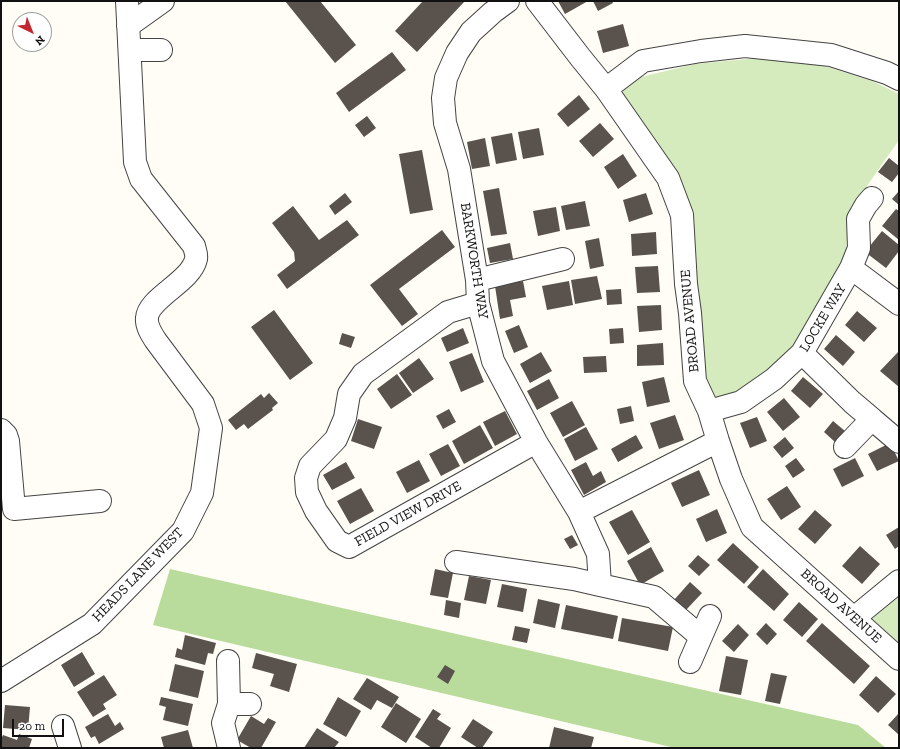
<!DOCTYPE html>
<style>
body{margin:0}
#map{position:relative;width:900px;height:749px;overflow:hidden;background:#fffdf5;font-family:"Zilla Slab",serif}
canvas{display:block}
.frame{position:absolute;inset:0;border:2px solid #111;pointer-events:none}
.north{position:absolute;left:12px;top:12px;width:40px;height:40px;box-sizing:border-box;background:#fff;border:1px solid #a0a0a0;border-radius:50%;rotate:137deg;font-size:11px;font-weight:700;line-height:16px;text-align:center;color:#111}
.north::after{content:'';display:block;margin:auto;width:14px;height:18px;background:#c4262e;clip-path:polygon(50% 0,100% 100%,50% 72%,0 100%)}
.scale{position:absolute;left:12px;top:719px;width:52px;height:18px;box-sizing:border-box;border:2px solid #111;border-top:0;padding-left:5px;font-size:12px;line-height:14px;white-space:nowrap;color:#111;-webkit-text-stroke:3px #fff;paint-order:stroke}
</style>
<div id="map">
<canvas width="900" height="749"></canvas>
<div class="frame"></div>
<div class="north">N</div>
<div class="scale">20 m</div>
</div>
<script>
const ctx = document.querySelector('canvas').getContext('2d');
ctx.lineJoin = 'round';
function paint(path, color) { ctx.fillStyle = color; ctx.fill(path, 'evenodd'); }
function stroke(path, color, width, dash) { ctx.strokeStyle = color; ctx.lineWidth = width; ctx.lineCap = dash ? 'butt' : 'round'; ctx.setLineDash(dash || []); ctx.stroke(path); }
function label(font, color, halo, rows, align = 'center') {
  ctx.font = font + ' "Zilla Slab",serif'; ctx.lineWidth = 4; ctx.setLineDash([]); ctx.textBaseline = 'middle'; ctx.strokeStyle = halo; ctx.fillStyle = color; for (const [text, x, y, turn = 0] of rows) {
    ctx.save(); ctx.translate(x, y); ctx.rotate((+turn || 0) * Math.PI / 180); ctx.textAlign = isNaN(turn) ? turn : align; if (halo) ctx.strokeText(text, 0, 0); ctx.fillText(text, 0, 0); ctx.restore();
  }
}
const green = new Path2D(`
 M767,57L812,62L872,81L899,94V140L869,183L849,218L844,272L817,317L787,355L750,388L726,400L705,399L688,209L617,101L621,85L628,79L645,76L695,64Z
 M899,596V646L871,620Z`);
const forest = new Path2D(`
 M170,569L858,725L886,748H675L153,625Z`);
const building = new Path2D(`
 M285,1H320L356,45L335,63Z
 M423,1H465L417,52L395,31Z
 M558,1H588L565,14Z
 M593,1H612L613,3L598,11Z
 M623,24L629,46L603,53L597,31Z
 M392,52L406,70L349,112L336,93Z
 M579,95L590,109L568,127L557,114Z
 M367,116L376,128L364,137L355,125Z
 M600,123L614,139L593,157L579,141Z
 M539,128L544,155L523,159L518,132Z
 M512,133L517,160L496,164L491,137Z
 M485,138L490,166L472,169L467,142Z
 M422,150L433,210L410,214L399,154Z
 M623,154L637,176L618,189L604,167Z
 M889,158L899,166V173L892,182L878,172Z
 M499,188L507,234L491,236L483,191Z
 M899,191V205L892,199Z
 M345,193L352,202L335,215L329,206Z
 M646,193L653,214L629,222L623,200Z
 M585,201L590,226L566,230L561,206Z
 M293,206L319,240L347,220L359,235L287,289L277,275L295,261L294,252L272,223Z
 M556,207L560,231L538,236L533,211Z
 M896,209L899,211V240L882,226Z
 M442,230L455,247L399,289L418,314L402,326L370,285Z
 M882,231L899,245V251L886,268L865,252Z
 M656,232L657,254L632,256L631,234Z
 M599,238L604,266L590,269L585,241Z
 M510,243L513,259L490,263L487,248Z
 M658,266L660,292L637,293L635,267Z
 M597,276L602,299L575,304L571,280Z
 M523,281L526,297L510,300L513,316L500,319L495,286Z
 M569,281L573,305L547,310L542,286Z
 M621,289L622,304L607,305L606,290Z
 M661,305L662,330L639,332L637,306Z
 M274,310L313,363L290,380L251,327Z
 M857,311L877,328L864,342L845,325Z
 M519,325L528,347L514,353L505,331Z
 M463,328L469,343L447,352L441,338Z
 M623,328L624,343L610,344L609,329Z
 M342,333L355,337L351,348L339,344Z
 M836,335L855,352L843,366L824,349Z
 M663,343L664,365L637,366V345Z
 M899,351V387L880,371Z
 M541,352L552,371L530,383L520,364Z
 M472,353L484,382L461,392L449,362Z
 M606,356L607,372L584,373L583,357Z
 M419,358L434,379L413,393L399,373Z
 M397,374L412,395L391,409L377,389Z
 M664,377L670,402L647,407L642,382Z
 M803,377L823,394L810,408L791,391Z
 M549,379L559,398L537,410L527,391Z
 M269,393L278,403L272,408L273,410L248,429L244,424L236,430L228,420L261,394L264,398Z
 M784,398L800,417L783,431L767,412Z
 M572,401L585,425L563,437L550,413Z
 M631,406L634,421L620,424L617,409Z
 M449,409L456,422L443,429L436,416Z
 M505,411L517,434L495,446L483,422Z
 M675,415L684,440L659,449L650,423Z
 M757,417L767,441L750,448L740,423Z
 M358,419L382,427L374,449L351,441Z
 M833,421L845,431L835,442L824,432Z
 M480,425L493,448L464,464L452,441Z
 M586,427L598,449L575,461L564,439Z
 M636,435L643,448L618,462L611,449Z
 M785,437L794,448L782,458L773,447Z
 M890,443L899,461L877,471L868,454Z
 M448,444L460,466L441,476L429,454Z
 M796,458L805,470L793,478L785,466Z
 M855,458L864,476L842,487L833,469Z
 M419,460L430,481L407,493L396,472Z
 M346,462L355,478L332,490L323,475Z
 M586,462L593,476L601,471L606,482L584,495L571,470Z
 M699,470L710,495L682,507L671,483Z
 M787,486L801,507L781,520L767,499Z
 M361,488L374,511L350,524L337,501Z
 M717,509L727,533L706,542L696,519Z
 M632,510L650,542L628,555L609,522Z
 M815,510L832,525L815,544L798,529Z
 M899,527V546L895,549L886,535Z
 M572,535L578,545L570,549L564,539Z
 M733,543L759,567L744,584L717,560Z
 M860,546L880,564L862,584L842,566Z
 M651,547L664,571L640,585L627,561Z
 M698,555L710,565L699,576L688,566Z
 M435,569L453,573L448,598L430,595Z
 M763,569L789,594L774,611L747,587Z
 M469,576L491,580L486,604L464,600Z
 M690,582L702,593L686,610L674,600Z
 M502,584L527,589L523,612L497,607Z
 M538,599L560,604L555,628L533,623Z
 M446,600L461,603L459,618L444,615Z
 M799,602L818,619L802,637L783,620Z
 M566,605L618,616L613,639L561,629Z
 M622,618L673,627L668,651L618,641Z
 M766,623L777,634L767,645L756,634Z
 M822,623L870,666L854,684L806,641Z
 M738,624L749,635L734,652L722,641Z
 M515,626L530,629L527,643L512,640Z
 M185,635L216,643L213,654L208,653L205,665L175,657L177,648L182,650Z
 M82,652L95,674L74,687L61,665Z
 M256,653L297,664L289,692L270,686L274,674L252,668Z
 M726,656L748,660L741,695L719,691Z
 M175,664L204,671L198,698L169,691Z
 M445,665L455,671L448,684L437,677Z
 M771,673L787,676L780,704L765,701Z
 M104,675L117,695L103,704L106,709L93,717L77,692Z
 M876,676L896,694L878,713L859,695Z
 M367,678L399,697L392,708L377,700L371,710L353,699Z
 M161,697L193,704L188,726L163,720L166,707L159,705Z
 M338,697L361,711L346,737L323,724Z
 M396,703L421,719L406,743L381,727Z
 M5,705L30,707L28,730L3,728Z
 M433,709L441,714L437,719L451,728L439,748H432L415,737Z
 M899,713V735L888,725Z
 M108,714L115,726L120,722L124,729L99,744L95,736L91,738L85,727Z
 M251,716L264,724L268,718L276,722L261,748H251L237,740Z
 M473,719L493,732L482,748H478L461,737Z
 M554,727L594,737L591,748H549Z
 M317,728L339,742L334,748H304Z
 M188,730L193,748H164L161,737Z
 M19,734L32,739L29,748H1V739L3,735L17,740Z`);
const minor = new Path2D(`
 M508,1L493,12L471,32L457,53L446,78L443,98L445,123L459,169L477,280L478,303L493,361L536,442L579,512L718,441
 M537,1L580,57L606,89L668,178L682,215L686,284L690,313L695,381L709,411L718,441L731,479L752,527L899,659
 M128,26L163,1
 M130,50H161
 M606,89L643,61L701,51L745,46L831,55L887,73L899,79
 M851,268L899,304
 M477,280L563,259
 M478,303L448,312L363,374L349,394L345,418L336,439L310,466L306,478L307,492L316,511L337,541L349,547L536,442
 M802,353L852,402L872,419
 M709,411L741,402L774,379L802,353L851,268L859,248L858,219L866,205L872,198
 M1,430L6,435L8,441L14,509L100,501
 M845,447L872,419L899,442
 M579,512L598,554L600,585L654,597L701,637
 M456,562L574,579L600,585
 M854,618L899,581
 M228,661L229,704L223,723L229,748
 M690,662L710,616
 M1,681L92,624L183,531L202,493L211,428L203,404L156,341C152,335 146,326 147,318C148,298 191,282 196,259C197,255 195,250 194,246L141,179L135,162L127,1
 M229,704H250
 M63,726L70,748`);
const streetNames = [
 ["BARKWORTH WAY",474,261,81],
 ["LOCKE WAY",823,318,-59],
 ["BROAD AVENUE",690,321,-95],
 ["FIELD VIEW DRIVE",408,514,-29],
 ["HEADS LANE WEST",138,575,-46],
 ["BROAD AVENUE",841,606,42]
];
paint(green, '#d5ebbd');
paint(forest, '#b9dc9c');
paint(building, '#5a524d');
stroke(minor, '#444', 24);
stroke(minor, '#fff', 22);
label('14px', '#111', '#fff', streetNames);
</script>
